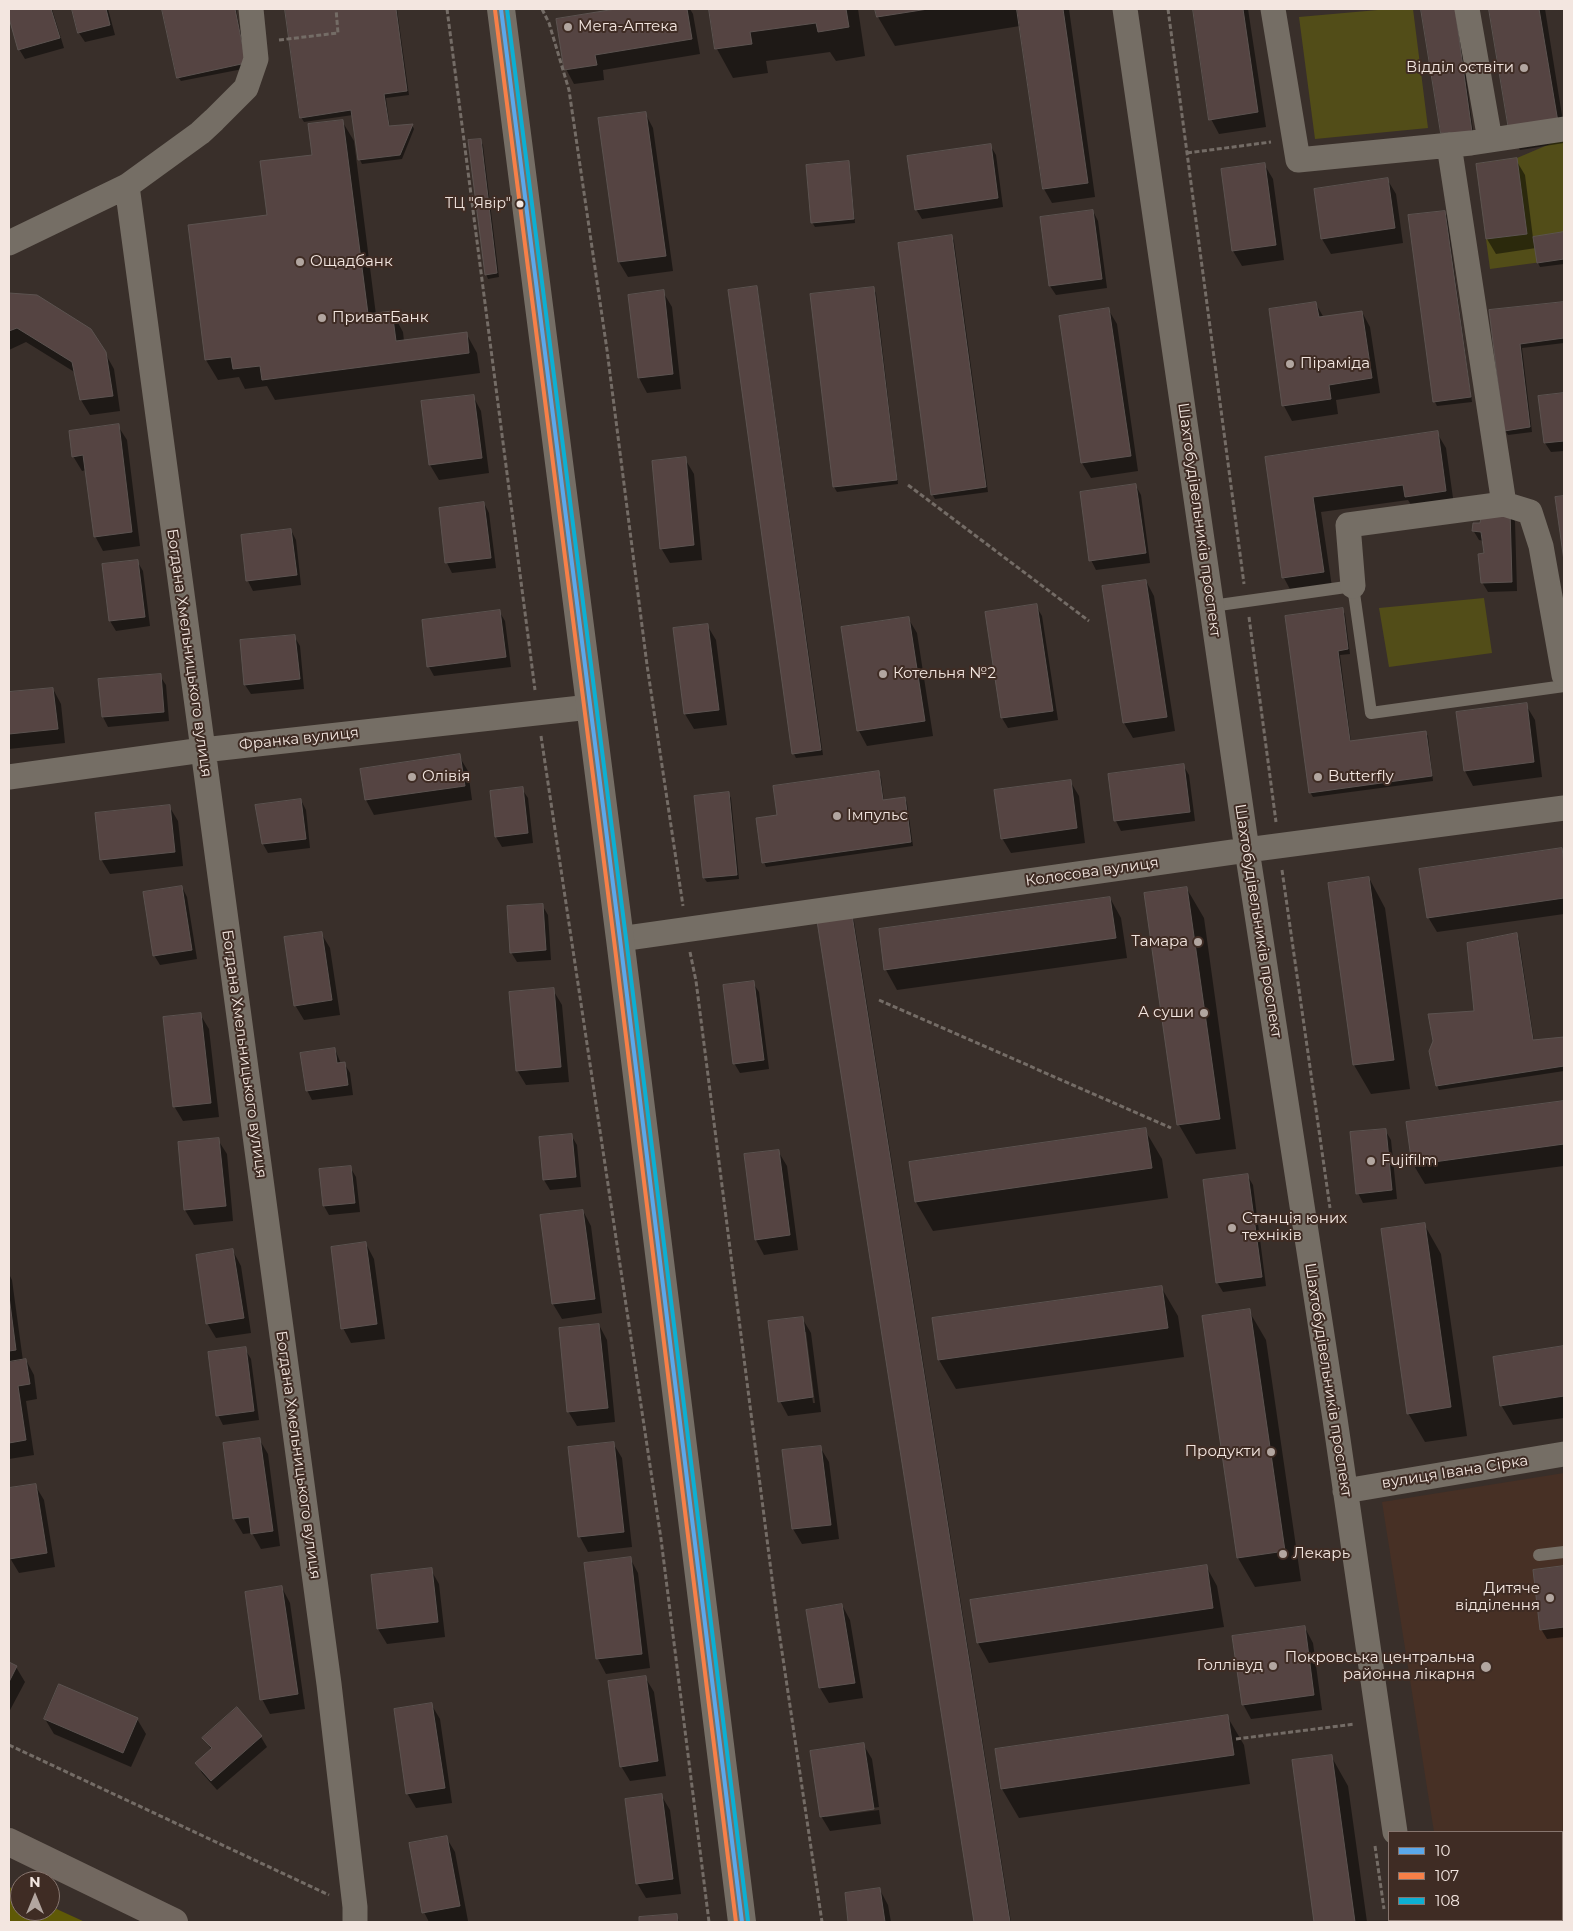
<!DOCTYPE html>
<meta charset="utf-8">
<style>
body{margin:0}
#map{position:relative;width:1573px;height:1931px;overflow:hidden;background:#392f2a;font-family:Montserrat,sans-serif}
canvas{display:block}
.frame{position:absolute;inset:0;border:10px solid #f3e6e0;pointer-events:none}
.legend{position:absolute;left:1388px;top:1831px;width:175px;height:90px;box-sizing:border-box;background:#3f2c24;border:1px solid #87766f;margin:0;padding:6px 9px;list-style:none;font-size:15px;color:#f3e6e0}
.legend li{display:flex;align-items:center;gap:10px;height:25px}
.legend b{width:25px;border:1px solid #87766f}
.north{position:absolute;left:10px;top:1871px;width:50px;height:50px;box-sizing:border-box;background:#3f2c24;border:1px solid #87766f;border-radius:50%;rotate:0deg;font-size:14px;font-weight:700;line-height:20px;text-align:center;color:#f3e6e0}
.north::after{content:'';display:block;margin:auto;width:18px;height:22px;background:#b2a6a0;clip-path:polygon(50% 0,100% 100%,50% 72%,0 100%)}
</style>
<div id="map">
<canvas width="1573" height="1931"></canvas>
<div class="frame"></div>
<ul class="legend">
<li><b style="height:6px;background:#5aa8eb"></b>10</li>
<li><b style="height:6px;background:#f78048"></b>107</li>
<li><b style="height:6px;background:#0dafd3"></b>108</li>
</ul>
<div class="north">N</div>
</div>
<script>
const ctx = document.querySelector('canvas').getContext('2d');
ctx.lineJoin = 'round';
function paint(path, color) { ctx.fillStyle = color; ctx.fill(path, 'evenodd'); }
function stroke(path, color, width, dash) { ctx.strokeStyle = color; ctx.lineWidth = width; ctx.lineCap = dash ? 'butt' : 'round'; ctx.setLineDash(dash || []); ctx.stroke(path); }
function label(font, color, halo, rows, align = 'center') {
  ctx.font = font + ' Montserrat,sans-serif'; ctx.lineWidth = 4; ctx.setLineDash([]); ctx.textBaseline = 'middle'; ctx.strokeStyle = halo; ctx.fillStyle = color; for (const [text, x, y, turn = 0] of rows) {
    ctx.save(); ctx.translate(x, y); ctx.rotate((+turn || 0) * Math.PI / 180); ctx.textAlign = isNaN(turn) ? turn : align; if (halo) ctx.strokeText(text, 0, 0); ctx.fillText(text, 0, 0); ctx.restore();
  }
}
const built = new Path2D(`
 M1564,1473V1922H1448V1920H1562V1832H1434L1382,1502Z`);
const green = new Path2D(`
 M1389,9H1413L1428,128L1315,139L1299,17Z
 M1564,138V259L1490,269L1476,164L1517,158Z
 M1484,598L1492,653L1389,667L1379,608Z`);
const forest = new Path2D(`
 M9,1887L20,1892V1911H50V1906L85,1922H9Z`);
const shadow = new Path2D(`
 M19,9H52L64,48L25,59L19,49L9,14V12Z
 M73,9H108L115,35L85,42L79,33Z
 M164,9H236L248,68L181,81L178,77Z
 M286,9H397L409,95L386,98L390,128L412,125L414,129L402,159L362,164L360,160L353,115L304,122L301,117Z
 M624,9H690L693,14L700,54L603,70L604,80L574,84L566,69L558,20Z
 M711,9H858L865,56L836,61L830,52L766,61L768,73L733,78L717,49Z
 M877,9H1069L1095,197L1052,203L1044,189L1020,26L895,46L878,17Z
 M1194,9H1248L1266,127L1219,134L1211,119Z
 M1422,9H1457L1474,137H1445L1443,132Z
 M1490,9H1545L1564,128V143L1520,150L1511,135Z
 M645,113L653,128L673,271L628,277L619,262Z
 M342,121L354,141L376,315L392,312L403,332L404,341L466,333L477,353L480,373L275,400L267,386L245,389L239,377L218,380L206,360L268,216L313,156Z
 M480,140L483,145L499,277L488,279L486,274Z
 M990,145L996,155L1003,207L922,219L916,209Z
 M1516,160L1525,175L1533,238L1564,234V264L1540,267L1538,263L1536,248L1496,254L1487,239L1478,165Z
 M848,163L850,167L855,223L815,227L812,222Z
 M1264,164L1273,179L1284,260L1242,266L1233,251Z
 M1387,179L1396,194L1403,243L1331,254L1322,239Z
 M1093,211L1098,221L1107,288L1056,295L1050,286Z
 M1445,212L1447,216L1472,402L1437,406L1435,402Z
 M952,237L954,241L988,492L935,499L932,494Z
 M756,287L758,291L823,755L796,758L794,754L730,291Z
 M873,288L876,293L898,484L837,492L834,487L811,295Z
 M663,292L672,307L681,389L647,393L639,378L629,296Z
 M9,295L37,296L105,353L114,369L120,411L90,415L81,400L76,373L26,342L9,350Z
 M1564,303V343L1522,348L1532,432L1508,435L1505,430L1491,311Z
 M1316,304L1324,318L1362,312L1370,327L1380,393L1336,400L1338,414L1292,421L1284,406Z
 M1108,309L1117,324L1138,471L1091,478L1082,463L1060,317Z
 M1564,394V451L1551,452L1545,443L1540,397Z
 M473,396L481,411L489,473L439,480L430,465Z
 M118,426L127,440L140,546L103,551L95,536L86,470L82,471L73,456Z
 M1437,433L1446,448L1454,505L1415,511L1408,500L1321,512L1332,587L1292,593L1284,578L1266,458Z
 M685,459L694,474L702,560L670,563L661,548Z
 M1136,486L1141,495L1150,563L1096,570L1091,560Z
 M1564,497V552L1556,498Z
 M484,503L489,513L496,568L452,573L447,563Z
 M1509,511L1515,521L1517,591L1488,592L1482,582L1485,554L1484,541L1479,540L1473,530L1481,524Z
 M291,530L296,540L301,585L253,591L248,581L242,536Z
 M137,561L143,571L150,626L116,631L110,621L104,566Z
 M1146,581L1154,596L1175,731L1133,738L1124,723Z
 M1036,606L1042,616L1058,720L1008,728L1002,718L986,614Z
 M1342,609L1345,614L1350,654L1340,655L1351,742L1425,732L1428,736L1433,781L1313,797L1310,792Z
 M499,611L505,621L511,667L434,676L429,667Z
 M908,618L917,633L933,736L867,746L859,731Z
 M707,625L716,640L727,725L694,729L685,714L675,629Z
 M294,636L300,646L304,689L251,694L245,685Z
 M160,676L166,685L169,721L108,727L103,717L100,681Z
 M53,689L61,704L65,743L9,749V694Z
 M1526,705L1535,720L1542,777L1473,786L1465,771Z
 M459,756L468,771L472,800L374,815L366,800Z
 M1183,765L1189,775L1195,821L1121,831L1116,821L1110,775Z
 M878,773L881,777L884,801L905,798L907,803L913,846L766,867L764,862L779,816Z
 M1070,781L1079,796L1085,843L1011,853L1002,838Z
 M522,789L528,798L533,843L502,847L496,837L491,792Z
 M728,793L731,798L739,879L707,882L704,878Z
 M301,800L306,810L310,848L268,853L263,844Z
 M169,806L178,821L183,866L110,874L101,859Z
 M1561,849L1564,854V914L1437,932L1428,917Z
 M1369,878L1385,908L1410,1089L1371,1094L1354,1065L1329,884Z
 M182,887L187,897L197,959L160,965L154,955Z
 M1187,889L1204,918L1236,1149L1196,1154L1179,1125L1146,894Z
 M1110,898L1121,918L1127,958L897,990L886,970L880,930Z
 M542,905L548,915L551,960L517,962L511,952Z
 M852,917L854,921L1011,1922H975L818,922Z
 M321,933L330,948L340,1015L304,1020L295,1005Z
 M1517,935L1519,939L1534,1041L1564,1038V1071L1439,1090L1437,1085Z
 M753,983L759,992L769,1069L740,1073L734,1063Z
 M553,990L562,1005L569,1082L526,1085L517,1070Z
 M200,1014L209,1029L219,1117L183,1121L174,1106Z
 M335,1049L341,1064L344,1063L350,1073L353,1095L312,1100L307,1090Z
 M1564,1102V1166L1425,1184L1413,1164L1408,1123Z
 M1145,1130L1162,1159L1168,1198L933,1231L916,1202L911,1163Z
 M1385,1130L1391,1140L1397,1199L1363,1203L1358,1193Z
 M571,1135L577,1145L581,1187L550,1190L544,1180L540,1138Z
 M218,1140L227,1154L233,1221L194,1225L185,1210Z
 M778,1151L787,1166L798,1250L764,1255L756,1240Z
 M350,1167L356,1177L360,1212L329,1215L324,1206Z
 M1247,1175L1253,1185L1266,1286L1223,1292L1217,1282Z
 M583,1211L591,1226L602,1313L562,1319L553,1304Z
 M1424,1224L1441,1254L1467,1436L1425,1442L1408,1413Z
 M366,1244L374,1259L385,1339L351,1343L343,1328Z
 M233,1251L241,1266L251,1333L216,1338L207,1323Z
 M9,1274L12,1280L23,1361L26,1360L34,1375L37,1399L26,1401L34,1455L9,1459Z
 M1161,1287L1178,1316L1184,1357L956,1389L939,1360L933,1319Z
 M1249,1311L1266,1340L1301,1581L1255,1587L1238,1558L1204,1317Z
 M802,1318L811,1333L821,1412L788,1416L780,1401ZM804,1332H806L815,1403H813Z
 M599,1325L607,1340L615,1422L577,1426L568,1411Z
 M1564,1348V1418L1513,1425L1501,1405L1494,1358Z
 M245,1349L251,1359L259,1420L223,1425L218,1415Z
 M259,1439L268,1454L280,1546L261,1549L252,1533L243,1534L234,1519L224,1444Z
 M613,1443L622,1458L632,1547L588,1552L580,1537Z
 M820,1447L829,1462L839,1539L802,1544L793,1529L784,1452Z
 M35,1485L44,1500L55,1567L19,1573L10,1558L9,1549V1489Z
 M630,1558L638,1573L650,1668L606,1674L598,1659Z
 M1206,1566L1217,1586L1224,1627L989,1663L978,1643Z
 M1564,1568V1637L1547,1639L1541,1629L1534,1571Z
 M431,1570L439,1584L445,1637L387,1644L378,1629Z
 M282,1588L290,1603L305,1709L270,1714L262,1699Z
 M842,1605L850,1620L863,1698L829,1703L820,1688L808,1611Z
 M1305,1628L1313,1643L1322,1710L1251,1719L1243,1704Z
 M9,1663L16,1667L25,1682L9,1712Z
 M645,1677L654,1692L666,1776L630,1781L621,1766Z
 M431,1704L440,1719L452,1803L416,1808L407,1793Z
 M237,1709L261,1737L267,1747L217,1790L202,1773L197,1763L212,1750L204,1738Z
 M1227,1716L1244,1745L1250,1784L1019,1818L1002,1789L996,1750Z
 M45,1719H137L146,1734L131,1767L54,1734Z
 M863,1744L872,1759L879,1807L826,1815V1817L879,1810L881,1824L830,1831L821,1816Z
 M1331,1756L1348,1786L1367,1922H1315L1293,1761Z
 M661,1795L670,1810L681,1894L646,1898L637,1883Z
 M446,1837L455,1852L468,1921L429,1922L424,1912Z
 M880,1890L888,1905L891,1922H850L846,1894Z
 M676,1915L680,1922H640V1918Z`);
const building = new Path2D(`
 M14,9H51L60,38L18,50L9,18V10Z
 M72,9H106L110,25L78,33Z
 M162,9H235L246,63L177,78Z
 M285,9H396L407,91L384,94L389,126L413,124L400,155L358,160L351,110L300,118Z
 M616,9H687L692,39L595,55L597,65L564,70L556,19Z
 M709,9H846L849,27L818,32L816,23L750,32L752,44L715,49Z
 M875,9H928L877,17Z
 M1017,9H1063L1088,183L1043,189Z
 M1193,9H1243L1258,112L1209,120Z
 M1421,9H1455L1472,132L1441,133Z
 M1489,9H1539L1559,128L1510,136Z
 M646,112L666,256L618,262L598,118Z
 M343,120L368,314L392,311L396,341L467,332L469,353L262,380L260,366L233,369L231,357L205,360L188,225L267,215L260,161L312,155L308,124Z
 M481,139L497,273L485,275L468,140Z
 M991,144L998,198L915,210L907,156Z
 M1517,158L1527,234L1486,239L1476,164Z
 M849,161L854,219L811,223L806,165Z
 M1265,163L1276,245L1232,251L1221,169Z
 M1388,178L1395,228L1321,239L1314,189Z
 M1093,210L1102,279L1049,286L1040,217Z
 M1445,211L1471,397L1433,402L1408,215Z
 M1564,232V259L1537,263L1533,237Z
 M952,235L986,487L931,495L898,243Z
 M757,286L821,750L792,754L728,290Z
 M874,287L897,480L833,487L810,294Z
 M664,290L673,374L638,378L628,295Z
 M9,293L37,295L91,329L106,352L113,396L80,400L72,362L17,328L9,331Z
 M1316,302L1319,317L1362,311L1372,378L1329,385L1331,399L1282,406L1269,309Z
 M1564,302V338L1520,344L1530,427L1504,431L1489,310Z
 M1109,308L1131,456L1081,463L1059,316Z
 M1564,393V441L1544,443L1538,396Z
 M474,395L482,458L429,465L421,401Z
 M119,424L132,532L94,537L83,455L72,457L69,431Z
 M1438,431L1446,491L1405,497L1403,485L1313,497L1324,572L1282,578L1265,457Z
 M686,457L694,545L660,549L652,461Z
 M1136,484L1146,553L1089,561L1080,492Z
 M1564,496V561L1555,497Z
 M484,502L491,558L445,563L439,508Z
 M1510,510L1512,582L1481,583L1478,554L1484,553L1481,532L1472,531L1473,523H1480L1482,511Z
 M291,529L297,575L246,581L241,535Z
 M138,560L145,617L109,621L102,564Z
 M1146,580L1167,717L1123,723L1102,586Z
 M1037,604L1053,711L1001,718L985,612Z
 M1343,608L1348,649L1338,651L1350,741L1426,731L1432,776L1309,793L1285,616Z
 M500,610L506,657L427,667L422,620Z
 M909,617L925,721L857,731L841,627Z
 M708,624L719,710L684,714L673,628Z
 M295,635L300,679L244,685L240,640Z
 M161,674L164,712L102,717L98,679Z
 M53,688L58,729L9,734V692Z
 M1527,703L1534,762L1464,771L1456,712Z
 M460,754L465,786L365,800L360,769Z
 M1184,764L1190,812L1114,821L1108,774Z
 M879,771L883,800L905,797L911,842L762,863L756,818L777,815L773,786Z
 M1071,780L1077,828L1001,839L994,790Z
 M523,787L528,833L495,837L490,791Z
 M729,792L737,875L703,878L694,796Z
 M301,799L306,839L262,844L255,805Z
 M170,805L175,852L100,860L95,813Z
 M1562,848L1564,863V898L1427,918L1419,869Z
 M1369,877L1394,1060L1353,1065L1328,883Z
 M182,886L192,950L153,956L143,892Z
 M1187,887L1220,1119L1177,1125L1144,893Z
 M1110,897L1116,938L884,970L879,929Z
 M543,904L546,950L510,953L507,906Z
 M852,915L1010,1922H974L817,921Z
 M322,932L332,1000L294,1006L284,937Z
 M1517,933L1533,1040L1564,1037V1066L1436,1086L1429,1051L1433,1041L1428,1014L1474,1011L1467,943Z
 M754,981L764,1060L733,1064L723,985Z
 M554,988L561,1067L516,1071L509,992Z
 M201,1013L211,1103L173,1107L163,1017Z
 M335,1048L337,1063L345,1062L348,1085L306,1091L300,1053Z
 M1564,1101V1144L1412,1165L1406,1122Z
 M1146,1128L1152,1168L915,1202L909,1162Z
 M1386,1129L1392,1190L1356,1194L1350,1132Z
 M572,1134L576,1177L543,1180L539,1137Z
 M219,1138L226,1206L184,1210L178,1142Z
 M779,1150L790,1235L755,1240L744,1154Z
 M351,1166L355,1203L323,1206L319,1169Z
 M1248,1174L1262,1277L1216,1283L1203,1180Z
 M583,1210L595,1299L552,1304L540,1215Z
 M1425,1223L1451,1407L1407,1414L1381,1229Z
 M366,1242L377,1324L341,1329L331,1247Z
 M233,1249L244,1318L206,1324L196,1255Z
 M1162,1286L1168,1328L938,1360L932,1318Z
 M9,1296L16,1350L9,1351Z
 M1250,1309L1285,1551L1237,1558L1202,1316Z
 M803,1317L813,1397L778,1402L768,1321Z
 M599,1324L608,1408L567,1412L559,1328Z
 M1564,1346V1396L1500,1406L1493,1357Z
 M246,1347L254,1411L216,1416L208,1352Z
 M26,1359L30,1384L18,1386L26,1440L9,1443V1362Z
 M260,1438L273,1531L251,1534L249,1517L233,1519L223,1443Z
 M614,1442L624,1532L578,1537L568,1447Z
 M821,1446L831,1525L792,1529L782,1450Z
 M36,1484L47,1553L9,1559V1488Z
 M631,1557L642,1654L596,1659L584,1563Z
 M1207,1565L1213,1608L977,1643L970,1600Z
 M1564,1566V1627L1540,1630L1533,1570Z
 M432,1568L438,1622L377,1629L371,1575Z
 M282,1586L298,1694L260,1700L245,1592Z
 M842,1604L855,1683L819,1688L806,1610Z
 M1305,1626L1314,1695L1242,1705L1232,1636Z
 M9,1662L17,1666L9,1682Z
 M646,1676L658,1761L620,1767L608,1681Z
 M59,1684L138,1718L123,1753L44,1719Z
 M432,1703L445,1788L406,1794L394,1709Z
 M237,1707L262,1736L211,1781L195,1763L212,1748L202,1738Z
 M1228,1715L1234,1755L1001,1789L995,1749Z
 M864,1743L874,1809L820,1817L810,1751Z
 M1332,1755L1355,1922H1314L1292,1760Z
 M662,1794L673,1879L636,1884L625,1799Z
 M447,1836L460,1906L422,1913L409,1843Z
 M880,1888L885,1922H848L845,1893Z
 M677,1914L678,1922H639V1917Z`);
const path = new Path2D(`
 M447,9L535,690
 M542,9L549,23L569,90L607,350L647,665L683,906
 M1168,9L1244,584
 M279,40L338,33L336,9
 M1187,153L1271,142
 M908,485L1089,621
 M1249,617L1276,822
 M541,736L661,1539L709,1922
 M1282,870L1330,1208
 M690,952L696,981L777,1618L822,1922
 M879,1000L1171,1128
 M1236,1739L1355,1724
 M9,1745L329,1895
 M1375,1846L1384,1909`);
const service = new Path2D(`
 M1212,606L1353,586L1371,713L1564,686
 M1539,1555L1564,1552`);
const minor = new Path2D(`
 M1125,9L1247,850L1335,1419L1395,1832
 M1273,9L1298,160L1471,143L1564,129
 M1467,9L1490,140
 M127,186L329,1684L355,1907V1922
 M9,243L127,186L200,133L214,120L246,88L256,59L251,9
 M1504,504L1530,512L1541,546L1564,675
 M1353,586L1348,525L1504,504L1449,145
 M9,777L203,750L590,707
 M620,939L1247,850L1564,808
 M1345,1491L1564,1454
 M1407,1920L1408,1922`);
const tertiary = new Path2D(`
 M501,9L620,939L742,1922`);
const trunk = new Path2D(`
 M9,1842L174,1922`);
const bus1 = new Path2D(`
 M501,9L620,939L742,1922`);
const bus2 = new Path2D(`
 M495,10L614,940L736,1922`);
const bus3 = new Path2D(`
 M507,9L626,938L748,1921`);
const markers = [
 [568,27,5,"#b2a6a0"],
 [1524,68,5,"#b2a6a0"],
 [520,204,4.5,"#f3e6e0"],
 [300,262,5,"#b2a6a0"],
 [322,318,5,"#b2a6a0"],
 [1290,364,5,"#b2a6a0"],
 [883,674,5,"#b2a6a0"],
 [412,777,5,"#b2a6a0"],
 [1318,777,5,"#b2a6a0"],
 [837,816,5,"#b2a6a0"],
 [1198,942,5,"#b2a6a0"],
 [1204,1013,5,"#b2a6a0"],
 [1371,1161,5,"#b2a6a0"],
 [1232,1228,5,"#b2a6a0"],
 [1271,1452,5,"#b2a6a0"],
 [1283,1554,5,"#b2a6a0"],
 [1550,1598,5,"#b2a6a0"],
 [1273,1666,5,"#b2a6a0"],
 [1486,1667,6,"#b2a6a0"]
];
const busNames = [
 ["ТЦ \"Явір\"",511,204]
];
const poiNames = [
 ["Мега-Аптека",578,27],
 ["Відділ оствіти",1514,68,"right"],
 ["Ощадбанк",310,262],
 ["ПриватБанк",332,318],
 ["Піраміда",1300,364],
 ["Котельня №2",893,674],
 ["Олівія",422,777],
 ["Butterfly",1328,777],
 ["Імпульс",847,816],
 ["Тамара",1188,942,"right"],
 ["А суши",1194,1013,"right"],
 ["Fujifilm",1381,1161],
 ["Станція юних",1242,1219],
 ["техніків",1242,1236],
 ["Продукти",1261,1452,"right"],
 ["Лекарь",1293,1554],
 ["Дитяче",1540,1589,"right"],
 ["відділення",1540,1606,"right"],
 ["Покровська центральна",1475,1658,"right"],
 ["районна лікарня",1475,1675,"right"],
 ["Голлівуд",1263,1666,"right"]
];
const streetNames = [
 ["Шахтобудівельників проспект",1199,520,82],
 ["Богдана Хмельницького вулиця",189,653,82],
 ["Франка вулиця",299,739,-6],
 ["Колосова вулиця",1092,872,-8],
 ["Шахтобудівельників проспект",1258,921,81],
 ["Богдана Хмельницького вулиця",244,1054,82],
 ["Шахтобудівельників проспект",1328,1380,81],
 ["Богдана Хмельницького вулиця",298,1455,82],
 ["вулиця Івана Сірка",1455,1472,-9]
];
paint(built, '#473025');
paint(green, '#524d18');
paint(forest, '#5f5906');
paint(shadow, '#0007');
paint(building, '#554442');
stroke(building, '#5c5350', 1);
stroke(path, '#746c66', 3, [5, 2.5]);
stroke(service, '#756e65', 12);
stroke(minor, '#756e65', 25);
stroke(tertiary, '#756e65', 28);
stroke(trunk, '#726860', 28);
stroke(bus1, '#5aa8eb', 4);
stroke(bus2, '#f78048', 4);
stroke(bus3, '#0dafd3', 4);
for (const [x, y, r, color] of markers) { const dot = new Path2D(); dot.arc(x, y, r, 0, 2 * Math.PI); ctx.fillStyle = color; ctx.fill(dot); stroke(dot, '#3f2c24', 2); }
label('14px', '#f3e6e0', '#3f2c24', busNames, 'right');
label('15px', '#f3e6e0', '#3f2c24', poiNames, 'left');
label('15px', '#f3e6e0', '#3f2c24', streetNames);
</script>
